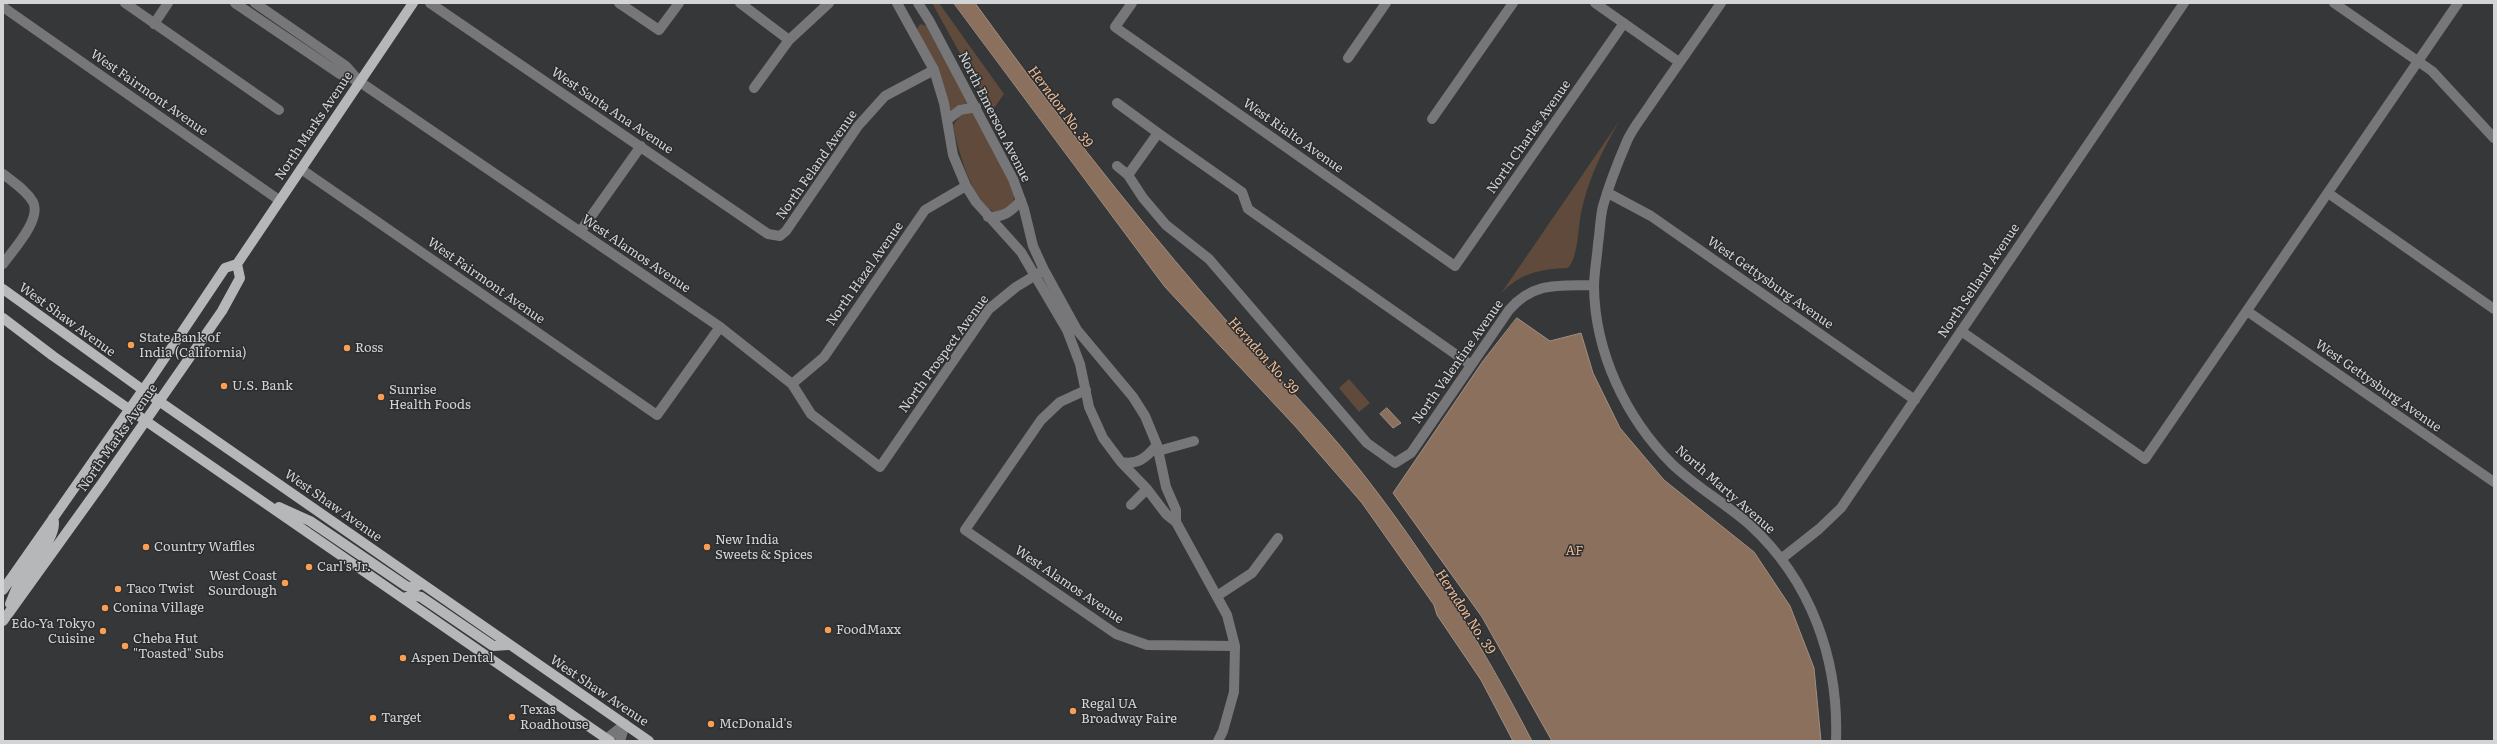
<!DOCTYPE html>
<style>
body{margin:0}
#map{position:relative;width:2497px;height:744px;overflow:hidden;background:#353739;font-family:Literata,serif}
canvas{display:block}
.frame{position:absolute;inset:0;border:4px solid #d3d4d5;pointer-events:none}
</style>
<div id="map">
<canvas width="2497" height="744"></canvas>
<div class="frame"></div>
</div>
<script>
const ctx = document.querySelector('canvas').getContext('2d');
ctx.lineJoin = 'round';
function paint(path, color) { ctx.fillStyle = color; ctx.fill(path, 'evenodd'); }
function stroke(path, color, width, dash) { ctx.strokeStyle = color; ctx.lineWidth = width; ctx.lineCap = dash ? 'butt' : 'round'; ctx.setLineDash(dash || []); ctx.stroke(path); }
function label(font, color, halo, rows, align = 'center') {
  ctx.font = font + ' Literata,serif'; ctx.lineWidth = 3; ctx.setLineDash([]); ctx.textBaseline = 'middle'; ctx.strokeStyle = halo; ctx.fillStyle = color; for (const [text, x, y, turn = 0] of rows) {
    ctx.save(); ctx.translate(x, y); ctx.rotate((+turn || 0) * Math.PI / 180); ctx.textAlign = isNaN(turn) ? turn : align; if (halo) ctx.strokeText(text, 0, 0); ctx.fillText(text, 0, 0); ctx.restore();
  }
}
const green = new Path2D(`
 M932,3H939L1004,94L992,111Z
 M920,24L927,26L969,103L959,105L950,111L937,68L917,29Z
 M967,113H973C983,132 1012,176 1014,195C1015,200 1011,205 1007,208C978,231 956,142 953,125L961,115Z
 M1620,120C1603,149 1588,179 1581,213C1578,228 1578,258 1568,268C1540,269 1519,273 1500,295Z
 M1349,379L1370,403L1359,412L1339,388Z`);
const water = new Path2D(`
 M954,3H975C1048,104 1124,202 1205,296C1255,355 1312,409 1360,470C1426,554 1483,646 1532,741H1513L1481,680L1437,615L1434,605L1362,503L1295,426L1165,287Z
 M1517,318L1550,341L1581,333L1593,373L1620,428L1664,480L1754,552L1790,606L1814,668L1821,741H1552L1482,617L1393,493L1483,361Z
 M1387,408L1401,423L1393,428L1380,414Z`);
const minor = new Path2D(`
 M125,3L279,110
 M235,3L340,74L359,81
 M255,3L346,66L360,82L720,327L792,384L811,414L880,467L989,309L1016,287L1044,270
 M430,3L768,234L780,236L786,231L858,126L885,96L934,70
 M619,3L659,30L679,3
 M740,3L789,40
 M897,3L934,70L944,103L953,155L966,186L976,202L1021,252L1067,330L1080,364L1089,407L1103,438L1121,462L1147,489L1166,514L1176,522L1227,615L1235,646L1234,692L1223,731L1218,741
 M918,3L930,22L1013,179L1024,209L1033,246L1044,270L1077,330L1133,397L1145,416L1157,445L1166,487L1176,510V522
 M1132,3L1115,27L1455,266L1624,23
 M1595,3L1679,62
 M1721,3C1698,37 1673,71 1650,105C1642,117 1632,129 1627,141C1618,162 1609,185 1603,206C1600,218 1600,232 1598,244C1597,258 1594,273 1594,287C1595,353 1626,418 1672,464C1696,487 1725,503 1750,525C1811,581 1839,659 1836,741
 M2334,3L2432,71L2494,138
 M3,7L279,200
 M154,24L168,3
 M1348,58L1386,3
 M754,88L789,40L829,3
 M1117,103L1158,133
 M1432,119L1513,3
 M947,120L960,110L976,107
 M1117,166L1128,175L1143,198L1166,225L1209,259L1367,443L1395,463L1411,453L1509,310C1534,281 1559,286 1594,285
 M301,169L657,415L720,327
 M3,174C13,182 26,190 33,202C42,219 13,250 3,264
 M1128,175L1158,133L1242,192L1248,209L1471,365
 M1608,193L1651,216L1915,400
 M2328,193L2494,309
 M988,217C1004,217 1011,212 1021,200
 M580,232L641,146
 M2247,311L2494,482
 M1961,331L2145,459L2458,3
 M792,384L824,357L925,210L966,186
 M1086,390L1060,402L1041,420L965,530L1116,634L1147,645L1235,646
 M1158,451L1194,441
 M1121,462C1138,465 1146,458 1157,445
 M1131,505L1147,489
 M1781,559L1819,529L1841,508L2184,3
 M1217,596L1252,573L1278,538
 M604,741L625,724
 M620,741L625,724`);
const major = new Path2D(`
 M3,289L143,390L649,741
 M3,318L53,356L156,428L610,741
 M279,507L310,521L406,586L414,588L421,584
 M3,590L152,377L225,268L237,264L413,3
 M404,598L412,595L421,597L493,646L508,645
 M10,604C13,597 16,588 20,581C29,565 60,536 53,518
 M3,621L103,482L222,311L240,278L237,264`);
const markers = [
 [131,345,4,"#fb9e51"],
 [347,348,4,"#fb9e51"],
 [224,386,4,"#fb9e51"],
 [381,397,4,"#fb9e51"],
 [146,547,4,"#fb9e51"],
 [707,547,4,"#fb9e51"],
 [309,567,4,"#fb9e51"],
 [285,583,4,"#fb9e51"],
 [118,589,4,"#fb9e51"],
 [105,608,4,"#fb9e51"],
 [828,630,4,"#fb9e51"],
 [103,631,4,"#fb9e51"],
 [125,646,4,"#fb9e51"],
 [403,658,4,"#fb9e51"],
 [1073,711,4,"#fb9e51"],
 [512,717,4,"#fb9e51"],
 [373,718,4,"#fb9e51"],
 [711,724,4,"#fb9e51"]
];
const streetNames = [
 ["West Fairmont Avenue",149,93,35],
 ["West Santa Ana Avenue",612,111,34],
 ["North Emerson Avenue",994,117,63],
 ["North Marks Avenue",314,126,-56],
 ["West Rialto Avenue",1293,136,35],
 ["North Charles Avenue",1529,137,-55],
 ["North Feland Avenue",817,165,-55],
 ["West Alamos Avenue",636,254,34],
 ["North Hazel Avenue",865,274,-55],
 ["West Fairmont Avenue",486,281,35],
 ["North Selland Avenue",1979,281,-56],
 ["West Gettysburg Avenue",1770,283,35],
 ["West Shaw Avenue",67,320,36],
 ["North Prospect Avenue",944,354,-54],
 ["North Valentine Avenue",1458,362,-55],
 ["West Gettysburg Avenue",2378,386,35],
 ["North Marks Avenue",118,438,-55],
 ["North Marty Avenue",1725,490,41],
 ["West Shaw Avenue",333,506,35],
 ["West Alamos Avenue",1069,585,34],
 ["West Shaw Avenue",599,691,34]
];
const poiNames = [
 ["State Bank of",139,338],
 ["India (California)",139,353],
 ["Ross",355,348],
 ["U.S. Bank",232,386],
 ["Sunrise",389,390],
 ["Health Foods",389,405],
 ["New India",715,540],
 ["Sweets & Spices",715,555],
 ["Country Waffles",154,547],
 ["Carl's Jr.",317,567],
 ["West Coast",277,576,"right"],
 ["Sourdough",277,591,"right"],
 ["Taco Twist",126,589],
 ["Conina Village",113,608],
 ["Edo-Ya Tokyo",95,624,"right"],
 ["Cuisine",95,639,"right"],
 ["FoodMaxx",836,630],
 ["Cheba Hut",133,639],
 ["\"Toasted\" Subs",133,654],
 ["Aspen Dental",411,658],
 ["Regal UA",1081,704],
 ["Broadway Faire",1081,719],
 ["Texas",520,710],
 ["Roadhouse",520,725],
 ["Target",381,718],
 ["McDonald's",719,724]
];
const waterNames = [
 ["Herndon No. 39",1060,107,53],
 ["Herndon No. 39",1263,356,48],
 ["AF",1574,551],
 ["Herndon No. 39",1465,612,57]
];
paint(green, '#5f4a3b');
paint(water, '#8b705d');
stroke(water, '#a18e81', 1);
stroke(minor, '#777779', 10);
stroke(major, '#b6b7b9', 10);
for (const [x, y, r, color] of markers) { const dot = new Path2D(); dot.arc(x, y, r, 0, 2 * Math.PI); ctx.fillStyle = color; ctx.fill(dot); stroke(dot, '#2b2d2f', 1.5); }
label('13px', '#d3d4d5', '#2b2d2f', streetNames);
label('13px', '#d3d4d5', '#2b2d2f', poiNames, 'left');
label('italic 14px', '#ebbb96', '#2b2d2f', waterNames);
</script>
